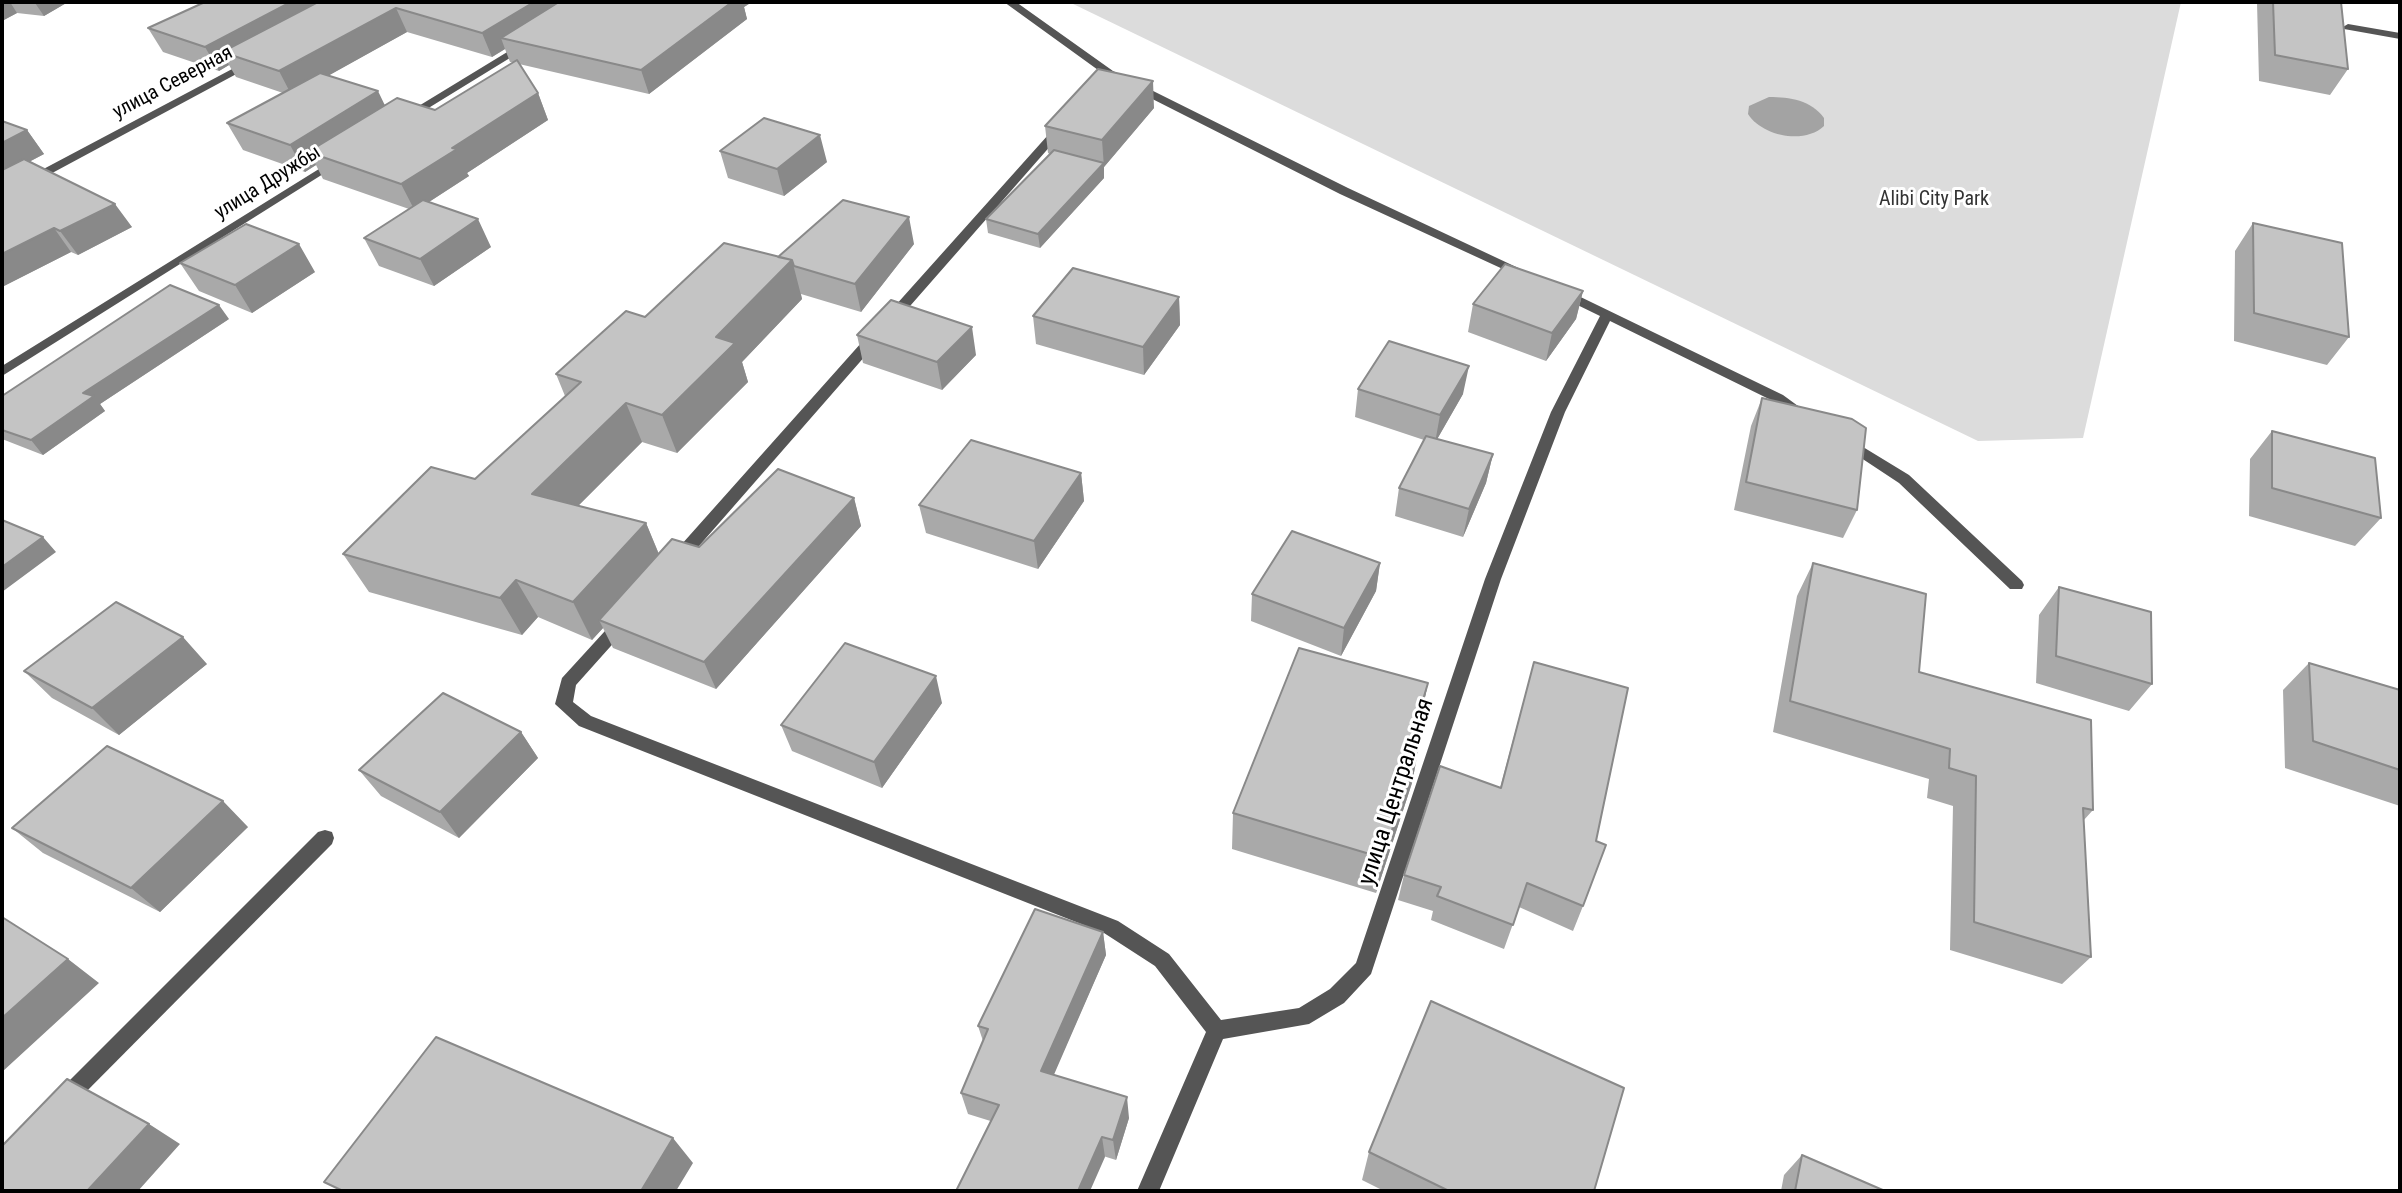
<!DOCTYPE html>
<meta charset="utf-8">
<style>
body{margin:0}
#map{position:relative;width:2402px;height:1193px;overflow:hidden;background:#fff;font-family:"Roboto Condensed",sans-serif}
canvas{display:block}
.frame{position:absolute;inset:0;border:4px solid #000;pointer-events:none}
</style>
<div id="map">
<canvas width="2402" height="1193"></canvas>
<div class="frame"></div>
</div>
<script>
const ctx = document.querySelector('canvas').getContext('2d');
ctx.lineJoin = 'round';
function paint(path, color) { ctx.fillStyle = color; ctx.fill(path, 'evenodd'); }
function stroke(path, color, width, dash) { ctx.strokeStyle = color; ctx.lineWidth = width; ctx.lineCap = dash ? 'butt' : 'round'; ctx.setLineDash(dash || []); ctx.stroke(path); }
function label(font, color, halo, rows, align = 'center') {
  ctx.font = font + ' "Roboto Condensed",sans-serif'; ctx.lineWidth = 6; ctx.setLineDash([]); ctx.textBaseline = 'middle'; ctx.strokeStyle = halo; ctx.fillStyle = color; for (const [text, x, y, turn = 0] of rows) {
    ctx.save(); ctx.translate(x, y); ctx.rotate((+turn || 0) * Math.PI / 180); ctx.textAlign = isNaN(turn) ? turn : align; if (halo) ctx.strokeText(text, 0, 0); ctx.fillText(text, 0, 0); ctx.restore();
  }
}
const green = new Path2D(`
 M1069,2H2181L2083,438L1978,441Z`);
const water = new Path2D(`
 M1769,97C1790,97 1811,100 1824,118V126C1804,145 1762,136 1748,114L1749,106Z`);
const service = new Path2D(`
 M325,830L332,832L334,838L332,844L72,1106L65,1109L58,1106L54,1099L58,1092L318,832Z`);
const minor = new Path2D(`
 M1004,2H1016L1113,71L1348,188L1529,273L1528,276H1518L1340,194L1105,75Z
 M2348,24L2400,33V39L2344,29L2343,27Z
 M522,43L531,45L409,120L399,118Z
 M251,59L256,62L255,64L2,200V191Z
 M1057,125L1067,127L896,322H886V316Z
 M335,159L339,160V164L2,376V366Z
 M1562,288L1783,395L1809,414L1802,419L1773,401L1610,321L1565,412L1501,579L1371,974L1344,1003L1309,1024L1223,1039L1159,1191H1137L1206,1032L1155,966L1104,933L579,726L555,704L562,678L615,620H627L629,624L627,628L576,685L573,702L591,716L1118,921L1169,954L1221,1020L1299,1008L1330,989L1356,963L1485,579L1551,412L1600,316L1557,295L1556,292Z
 M875,332L882,336L880,339L685,562H673L671,558L673,554L870,333Z
 M1845,436L1909,475L2022,581L2024,585L2022,589H2010L1899,483L1840,444L1838,441Z`);
const wall = new Path2D(`
 M2,2H68L44,16L17,13L2,21Z
 M205,2H752L744,7L747,19L649,94L519,64L538,93L548,120L467,173L469,176L429,202L491,247L434,286L379,266L364,238L409,209L323,179L316,165L305,172L243,150L227,123L283,93L236,77L229,65L219,71L163,52L148,28ZM407,32L492,57L505,49L510,62H514L435,110L385,105L329,75Z
 M2257,2H2341L2348,69L2330,95L2259,81Z
 M1154,108L1104,167V178L1040,248L988,233L986,219L1050,154L1048,153L1045,126Z
 M27,130L44,154L29,162L132,227L78,255L71,252L2,287Z
 M720,151L827,162L784,196L728,178Z
 M2253,223L2349,337L2327,365L2234,341L2235,251Z
 M914,244L861,312L801,294L802,299L742,362L748,382L677,453L642,442L578,506L646,523L659,554L699,547L854,498L861,526L716,689L613,648L603,628L592,640L538,617L522,635L369,592L343,554L475,479L565,396L556,374L645,317L778,257Z
 M180,263L315,272L252,313L199,291Z
 M1583,291L1576,319L1546,361L1468,332L1473,304Z
 M1179,297L1180,325L1144,375L1036,344L1033,316Z
 M229,319L100,404L105,411L43,455L2,439V396Z
 M857,335L976,355L942,390L863,363Z
 M1358,389L1463,394L1437,439L1493,454L1486,483L1463,537L1395,516L1399,488L1424,440L1355,417Z
 M1762,398L1857,510L1843,538L1734,510L1751,426Z
 M2272,431L2381,518L2355,546L2249,516L2250,459Z
 M1081,473L1084,501L1038,569L926,533L919,505Z
 M1380,563L1376,591L1341,656L1251,621L1252,594Z
 M1813,563L1919,672L2093,810L2083,821L2091,957L2062,984L1950,950L1953,806L1927,798L1929,779L1773,732L1797,596Z
 M2059,587L2152,684L2129,711L2036,683L2039,615Z
 M1534,662L1596,841L1583,906L1573,931L1519,907L1504,949L1431,920L1433,911L1398,900L1404,875L1500,788Z
 M2309,663L2400,690V806L2285,768L2283,690Z
 M207,664L119,735L52,698L24,671Z
 M1428,683L1420,721L1413,744L1419,746L1412,783L1376,893L1232,849L1233,813Z
 M942,703L882,788L792,751L781,725Z
 M521,732L538,758L459,838L381,796L359,770Z
 M248,827L160,912L43,853L12,828Z
 M1103,932L1106,955L1053,1075L1129,1118L1116,1160L968,1114L961,1093L983,1041L978,1026Z
 M1369,1152L1594,1191H1384L1362,1180Z
 M1802,1155L1885,1191H1781L1784,1175Z`);
const shadedWall = new Path2D(`
 M3,2H10L17,13L2,21V3Z
 M37,2H68L44,16L35,3Z
 M291,2H348L222,52L229,65L219,71L205,47Z
 M534,2H582L501,38L505,49L492,57L482,33Z
 M728,2H752L744,7L747,19L649,94L641,70Z
 M396,8L407,32L292,96L279,71Z
 M1153,81L1154,108L1104,167L1102,140Z
 M378,91L391,118L308,152L316,165L305,172L290,145Z
 M538,93L548,120L467,173L469,176L415,211L401,184L452,148Z
 M27,130L44,154L19,167L2,188V143Z
 M820,135L827,162L784,196L777,169Z
 M1104,163V178L1040,248L1038,234Z
 M115,204L132,227L78,255L60,231Z
 M909,217L914,244L861,312L855,284Z
 M478,219L491,247L434,286L420,259Z
 M54,228L71,252L2,287V254Z
 M299,244L315,272L252,313L235,285Z
 M792,260L802,299L742,362L748,382L677,453L662,415L716,337Z
 M1583,291L1576,319L1546,361L1552,333Z
 M1179,297L1180,325L1144,375L1143,347Z
 M219,305L229,319L100,404L105,411L43,455L31,440L83,393Z
 M972,327L976,355L942,390L937,362Z
 M1469,366L1463,394L1435,443L1440,415Z
 M626,403L642,442L552,532L532,494Z
 M1493,454L1486,483L1463,537L1469,509Z
 M1081,473L1084,501L1038,569L1034,541Z
 M854,498L861,526L716,689L704,662Z
 M646,523L662,562L599,620L603,628L592,640L573,602Z
 M43,537L56,552L2,592V567Z
 M1380,563L1376,591L1341,656L1344,628Z
 M516,580L538,617L522,635L500,598Z
 M183,637L207,664L119,735L92,708Z
 M936,676L942,703L882,788L874,762Z
 M1428,683L1420,721L1402,780L1410,743Z
 M521,732L538,758L459,838L440,812Z
 M1419,746L1412,783L1376,893L1383,858Z
 M223,801L248,827L160,912L131,888Z
 M1103,932L1106,955L1046,1093L1041,1071Z
 M68,959L99,983L2,1072V1018Z
 M1127,1097L1129,1118L1116,1160L1113,1140Z
 M149,1124L180,1144L138,1191H87Z
 M1102,1137L1105,1157L1090,1191H1078Z
 M673,1138L693,1163L676,1191H641Z`);
const building = new Path2D(`
 M205,2H291L205,47L148,28Z
 M318,2H534L482,33L396,8L279,71L222,52Z
 M559,2H732L641,70L501,38Z
 M2273,2H2341L2348,69L2275,55Z
 M517,60L538,93L452,148L457,149L401,184L308,152L397,98L435,110Z
 M1098,69L1153,81L1102,140L1045,126Z
 M320,73L378,91L290,145L227,123Z
 M764,118L820,135L777,169L720,151Z
 M2,121L27,130L2,143Z
 M1054,150L1104,163L1038,234L986,219Z
 M24,159L115,204L60,231L54,228L2,254V170Z
 M423,200L478,219L420,259L364,238Z
 M843,200L909,217L855,284L794,266L792,260L778,257Z
 M2253,223L2342,243L2349,337L2254,313Z
 M246,224L299,244L235,285L180,263Z
 M724,243L792,260L716,337L735,343L662,415L626,403L532,494L646,523L573,602L516,580L500,598L343,554L431,467L475,479L581,382L556,374L626,311L645,317Z
 M1505,264L1583,291L1552,333L1473,304Z
 M1073,268L1179,297L1143,347L1033,316Z
 M170,285L219,305L83,393L94,396L31,440L2,430V396Z
 M891,300L972,327L937,362L857,335Z
 M1389,341L1469,366L1440,415L1358,389Z
 M1762,398L1852,419L1866,428L1857,510L1746,482Z
 M2272,431L2375,458L2381,518L2272,488Z
 M1426,436L1493,454L1469,509L1399,488Z
 M971,440L1081,473L1034,541L919,505Z
 M778,469L854,498L704,662L599,620L672,539L699,547Z
 M2,520L43,537L2,567Z
 M1292,531L1380,563L1344,628L1252,594Z
 M1813,563L1926,594L1919,672L2091,720L2093,810L2083,808L2091,957L1974,922L1976,776L1949,768L1950,749L1790,701Z
 M2059,587L2151,612L2152,684L2056,656Z
 M116,602L183,637L92,708L24,671Z
 M845,643L936,676L874,762L781,725Z
 M1299,648L1428,683L1410,743L1419,746L1383,858L1233,813Z
 M1534,662L1628,688L1596,841L1606,845L1583,906L1527,883L1513,925L1437,896L1441,887L1404,875L1440,766L1501,788Z
 M2309,663L2400,690V770L2313,741Z
 M443,693L521,732L440,812L359,770Z
 M107,746L223,801L131,888L12,828Z
 M1035,909L1103,932L1041,1071L1127,1097L1113,1140L1102,1137L1078,1191H956L999,1105L961,1093L988,1029L978,1026Z
 M2,917L68,959L2,1018Z
 M1431,1001L1624,1088L1594,1191H1449L1369,1152Z
 M436,1037L673,1138L641,1191H343L324,1182Z
 M67,1079L149,1124L87,1191H2V1146Z
 M1802,1155L1885,1191H1795Z`);
const farStreetnames = [
 ["улица Северная",173,83,-28],
 ["улица Дружбы",268,183,-32]
];
const farParknames = [
 ["Alibi City Park",1934,200]
];
const streetNames = [
 ["улица Центральная",1397,792,-72]
];
paint(green, '#dcdcdc');
paint(water, '#a3a3a3');
paint(service, '#555');
paint(minor, '#555');
paint(wall, '#a9a9a9');
paint(shadedWall, '#898989');
paint(building, '#c4c4c4');
stroke(building, '#898989', 2);
label('20px', '#000', '#fff', farStreetnames);
label('20px', '#333', '#fff', farParknames);
label('24px', '#000', '#fff', streetNames);
</script>
